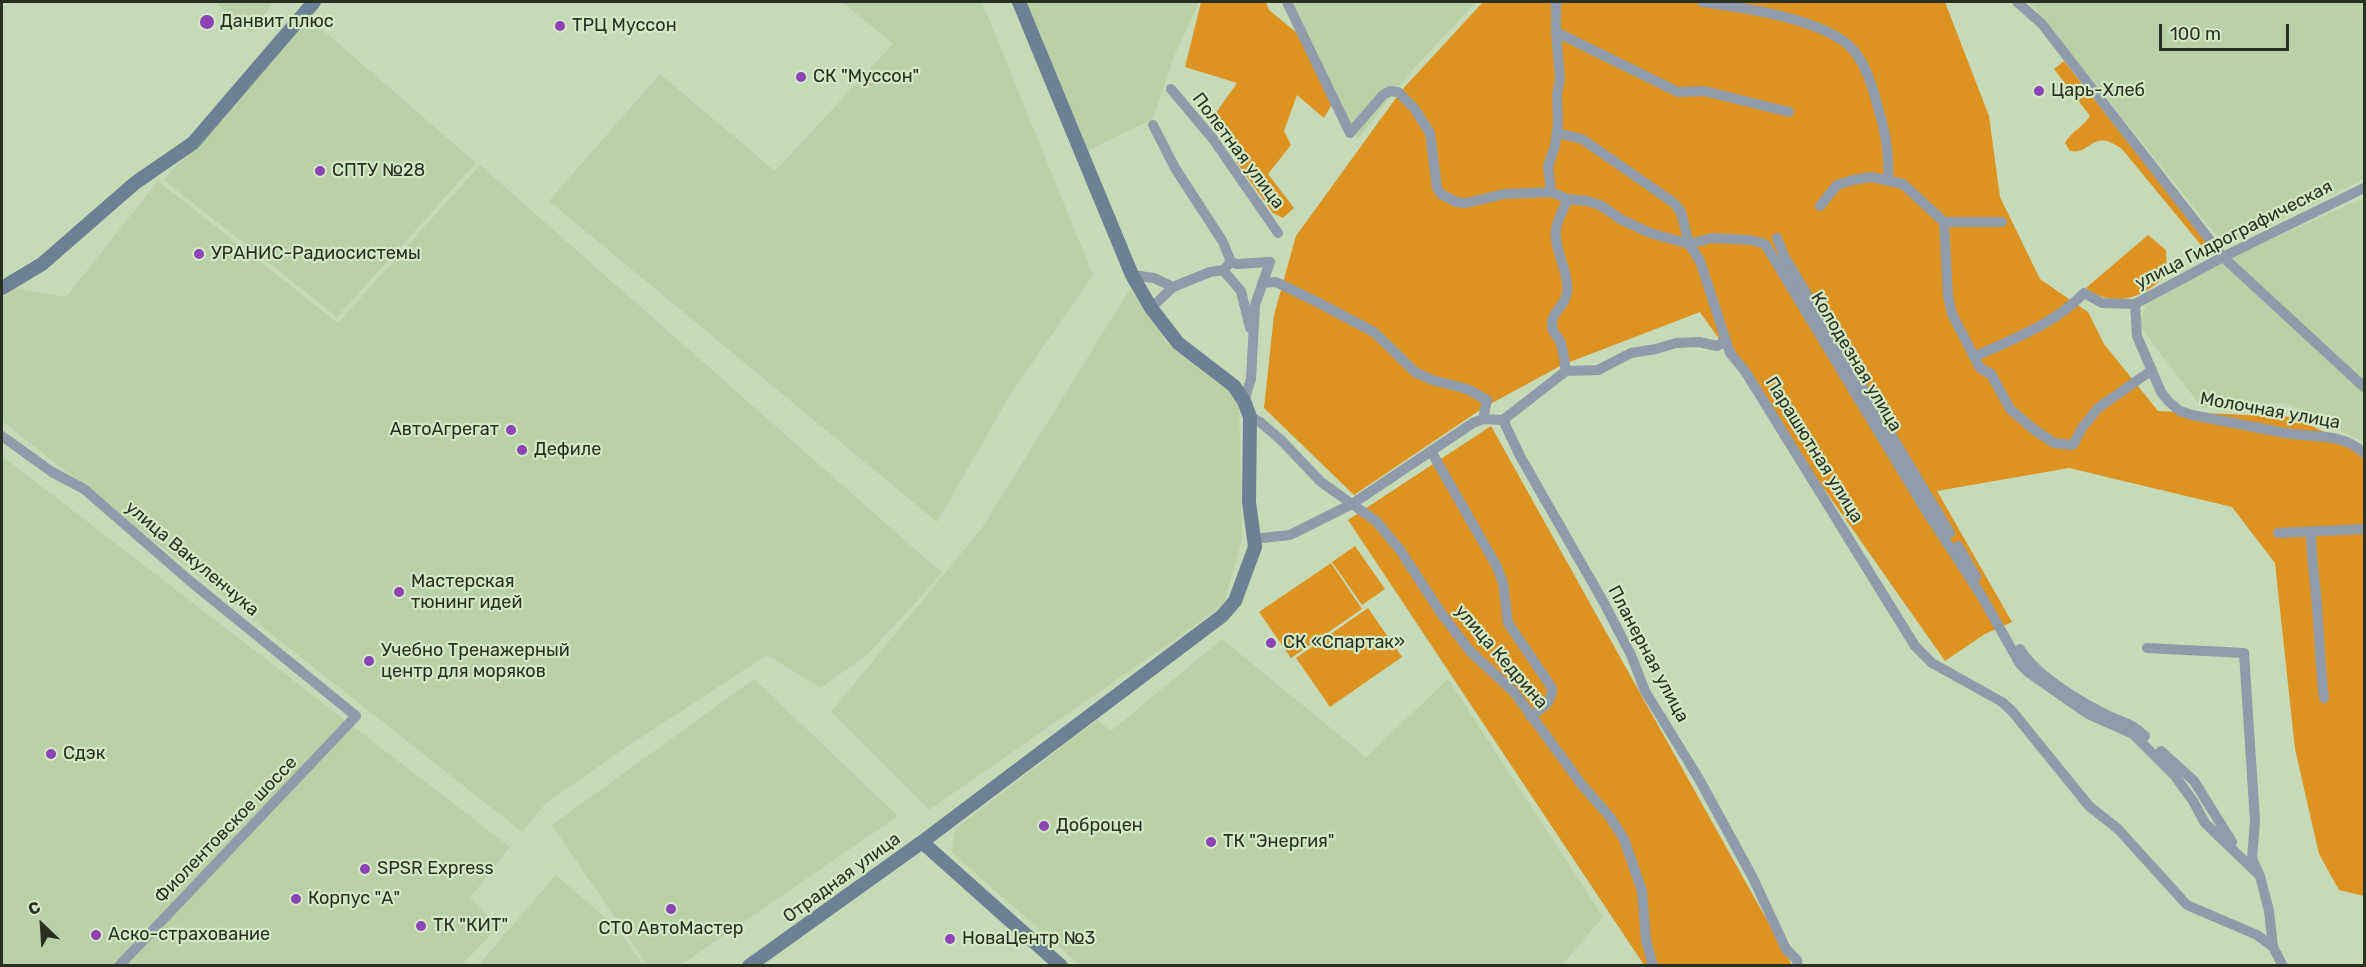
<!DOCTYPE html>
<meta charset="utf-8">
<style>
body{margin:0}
#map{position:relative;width:2366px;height:967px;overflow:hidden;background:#c7dab7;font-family:Rubik,sans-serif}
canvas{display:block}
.frame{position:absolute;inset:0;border:3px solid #293022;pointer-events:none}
.north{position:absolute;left:12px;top:895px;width:60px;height:60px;-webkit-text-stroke:4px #d4e8c4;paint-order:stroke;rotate:335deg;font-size:16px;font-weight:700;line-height:24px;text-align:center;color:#293022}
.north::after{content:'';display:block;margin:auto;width:21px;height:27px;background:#293022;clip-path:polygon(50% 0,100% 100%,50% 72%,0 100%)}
.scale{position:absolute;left:2159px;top:24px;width:130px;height:27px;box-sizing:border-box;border:3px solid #293022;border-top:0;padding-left:8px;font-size:18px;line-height:21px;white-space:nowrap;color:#293022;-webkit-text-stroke:4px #d4e8c4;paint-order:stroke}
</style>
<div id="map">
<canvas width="2366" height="967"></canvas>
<div class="frame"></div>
<div class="north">С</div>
<div class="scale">100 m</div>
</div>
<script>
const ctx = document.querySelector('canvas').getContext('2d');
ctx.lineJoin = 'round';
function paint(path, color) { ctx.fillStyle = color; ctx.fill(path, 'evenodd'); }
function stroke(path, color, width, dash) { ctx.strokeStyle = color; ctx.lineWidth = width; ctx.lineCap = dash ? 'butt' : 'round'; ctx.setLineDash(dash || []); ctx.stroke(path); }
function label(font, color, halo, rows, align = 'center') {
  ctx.font = font + ' Rubik,sans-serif'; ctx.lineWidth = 4.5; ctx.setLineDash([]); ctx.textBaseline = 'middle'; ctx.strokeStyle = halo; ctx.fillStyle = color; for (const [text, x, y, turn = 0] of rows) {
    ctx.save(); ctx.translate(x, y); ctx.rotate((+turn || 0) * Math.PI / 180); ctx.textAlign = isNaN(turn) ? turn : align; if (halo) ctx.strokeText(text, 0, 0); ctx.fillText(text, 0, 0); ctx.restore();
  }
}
const built = new Path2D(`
 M215,2H274L250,33Z
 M842,2H982L1093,275L1010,395L937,522L549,201L660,74L775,171L893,44Z
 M1024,2H1199L1175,54L1153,119L1085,152Z
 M1289,2H1476L1408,75L1358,139L1347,124Z
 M2027,2H2364V179L2225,246L2034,7Z
 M308,17L476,163L337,317L164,180Z
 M480,165L942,573L869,653L821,688L767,655L622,750L545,804L522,832L2,421V298L15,288L66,297L158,181L338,323Z
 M2364,198V442L2285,403L2202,408L2139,325L2146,305L2221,262Z
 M1130,289L1169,345L1239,399L1242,539L1223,606L929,810L831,712L982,528Z
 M2,456L510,847L470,898L498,927L462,965H2Z
 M1222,639L1366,757L1448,679L1603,917L1562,965H1080L952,853L954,830L1097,720L1111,731Z
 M754,679L898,816L681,965H647L552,825Z
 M556,875L617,928L643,965H483L481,962Z`);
const green = new Path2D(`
 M1201,2H1266L1269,10L1303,38L1334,101L1324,118L1297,95L1284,131L1291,145L1268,174L1294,208L1283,218L1273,213L1237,163L1242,150L1211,120L1237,83L1185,67Z
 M1483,2H1945L1989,116L2000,197L2040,279L2088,312L2104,344L2158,411L2293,417L2364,451V896L2339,890L2319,854L2295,749L2275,563L2232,507L2069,468L1937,491L2012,622L1985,634L1945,661L1700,312L1562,365L1483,408L1354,495L1264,408L1274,315L1296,236L1401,91Z
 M2064,61L2200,234L2210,248L2207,249L2201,245L2122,149C2091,127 2092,155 2070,151L2065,143C2072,131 2083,127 2090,116L2054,69Z
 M2148,235L2166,250C2166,258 2168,270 2163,278C2161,281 2155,285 2152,287C2131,302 2107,304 2086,288Z
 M1491,426L1792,965H1644L1348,520Z
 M1355,546L1385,589L1362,605L1332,562Z
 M1331,563L1362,609L1291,658L1259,612Z
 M1368,608L1402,657L1330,707L1296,658Z`);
const street = new Path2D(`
 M1287,2L1350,133L1383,95L1390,91L1398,92L1414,108L1430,133L1437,188L1441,194L1456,202L1466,203L1504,194L1551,192L1568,199L1587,201L1600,205L1622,220L1650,233L1689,244L1712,238L1750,240L1765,244L1925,509L1981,595L2020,664L2029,673L2088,714L2133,734L2175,776L2193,801L2205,823L2260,876
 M1702,2C1744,8 1812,17 1846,43C1863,56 1872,84 1877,104C1885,129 1890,154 1888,180
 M2017,2L2042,24L2223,257L2364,387
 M1556,32L1678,92L1704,91L1789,112
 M1171,89L1213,139L1278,233
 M1153,125L1175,168L1223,242L1231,262L1226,267
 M1557,133L1582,139L1674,203L1681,212L1689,244L1700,261L1730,353L1745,371L1915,646L1932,663L2002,702L2012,711L2089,806L2118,829L2187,905L2257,935L2273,947
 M1551,192L1548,166L1555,146L1558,124L1557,95L1560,78L1556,32V2
 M1820,206L1837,185L1853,180L1871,177L1903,184L1944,222H2002
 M1944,222L1948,296L1952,314L1980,368L1991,374L2010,409L2032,428L2054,443L2073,445L2082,428L2098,408L2152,370
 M1777,238L1784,256L1950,533
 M1231,262L1237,264L1270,262L1255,305L1251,379L1244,401
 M1132,275L1154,278L1173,287L1210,272L1223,270L1241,291L1250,328
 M1262,283L1276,282L1317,302L1374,332L1415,372L1432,380L1467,389L1487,400L1483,419
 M2135,304L2137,336L2161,392L2169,402L2180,411L2192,415C2223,421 2254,427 2285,433C2313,438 2341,432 2364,453
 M1151,308L1173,287
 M1974,357C2012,339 2055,324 2084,293L2102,303L2135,304L2223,257L2364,188
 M1566,371C1564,362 1564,348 1559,339C1556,335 1553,333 1552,327C1550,313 1564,307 1567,294C1570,273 1553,248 1556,230C1557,219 1564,209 1568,199
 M1250,417L1260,422L1281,440L1321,482L1376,521L1400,550L1441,613L1470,651L1514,692L1582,785L1610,817L1624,839L1642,891L1646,940L1653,966
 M1503,420L1520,456L1604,603L1631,655L1645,691L1699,779L1753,878L1786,949L1797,960L1798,966
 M2,436L52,472L84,489L190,581L356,716L119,966
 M1431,451L1496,565L1503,583L1508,623L1552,688C1552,704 1542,708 1530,716
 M2278,533L2364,529
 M2311,533C2311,554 2314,573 2316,594C2319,629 2320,664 2324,698
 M1253,539L1290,535L1352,504L1473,423L1483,419L1503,420L1566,371L1598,370L1631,353L1656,349L1676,343L1699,342L1717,346L1726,340
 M1958,546L1976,577
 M2147,648L2244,653L2255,821L2252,859L2260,876L2269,911L2273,947L2283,966
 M2020,649C2034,673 2075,699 2101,712C2119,722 2129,721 2145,736
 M2161,751L2194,781L2232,842`);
const secondary = new Path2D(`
 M2,288L42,264L135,183L193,143L314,2
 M922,842L1061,966
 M749,966L922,842L1222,616L1235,601L1255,547L1249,502L1250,417L1244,401L1234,386L1178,343L1151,308L1132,275L1019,2`);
const markers = [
 [207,22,8,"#8b43b5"],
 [560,26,6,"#8b43b5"],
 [801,77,6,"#8b43b5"],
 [2039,91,6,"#8b43b5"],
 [320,171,6,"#8b43b5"],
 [199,254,6,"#8b43b5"],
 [511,430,6,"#8b43b5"],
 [522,450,6,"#8b43b5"],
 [399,592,6,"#8b43b5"],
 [1271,643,6,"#8b43b5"],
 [369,661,6,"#8b43b5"],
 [51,754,6,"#8b43b5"],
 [1044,826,6,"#8b43b5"],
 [1211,842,6,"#8b43b5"],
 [365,869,6,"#8b43b5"],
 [296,899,6,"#8b43b5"],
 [671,909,6,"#8b43b5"],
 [421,926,6,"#8b43b5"],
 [96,935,6,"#8b43b5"],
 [950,939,6,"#8b43b5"]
];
const poiNames = [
 ["Данвит плюс",220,22],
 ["ТРЦ Муссон",572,26],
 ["СК \"Муссон\"",813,77],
 ["Царь-Хлеб",2051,91],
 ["СПТУ №28",332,171],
 ["УРАНИС-Радиосистемы",211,254],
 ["АвтоАгрегат",499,430,"right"],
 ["Дефиле",534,450],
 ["Мастерская",411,582],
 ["тюнинг идей",411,603],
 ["СК «Спартак»",1283,643],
 ["Учебно Тренажерный",381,651],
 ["центр для моряков",381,672],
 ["Сдэк",63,754],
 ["Доброцен",1056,826],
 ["ТК \"Энергия\"",1223,842],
 ["SPSR Express",377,869],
 ["Корпус \"А\"",308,899],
 ["ТК \"КИТ\"",433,926],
 ["СТО АвтоМастер",671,929,"center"],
 ["Аско-страхование",108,935],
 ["НоваЦентр №3",962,939]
];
const streetNames = [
 ["Полетная улица",1238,151,53],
 ["улица Гидрографическая",2234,235,-27],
 ["Колодезная улица",1856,362,59],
 ["Молочная улица",2270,411,10],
 ["Парашютная улица",1814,450,58],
 ["улица Вакуленчука",192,559,40],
 ["Планерная улица",1648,654,62],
 ["улица Кедрина",1501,657,49],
 ["Фиолентовское шоссе",226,830,-46],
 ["Отрадная улица",842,878,-36]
];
paint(built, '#bad1a7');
paint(green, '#dd9321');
stroke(street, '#8f9ba8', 10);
stroke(secondary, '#6e8093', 14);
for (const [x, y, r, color] of markers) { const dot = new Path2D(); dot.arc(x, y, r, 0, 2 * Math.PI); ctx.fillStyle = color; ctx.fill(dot); stroke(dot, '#d4e8c4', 2); }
label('18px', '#293022', '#d4e8c4', poiNames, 'left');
label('18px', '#293022', '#d4e8c4', streetNames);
</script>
